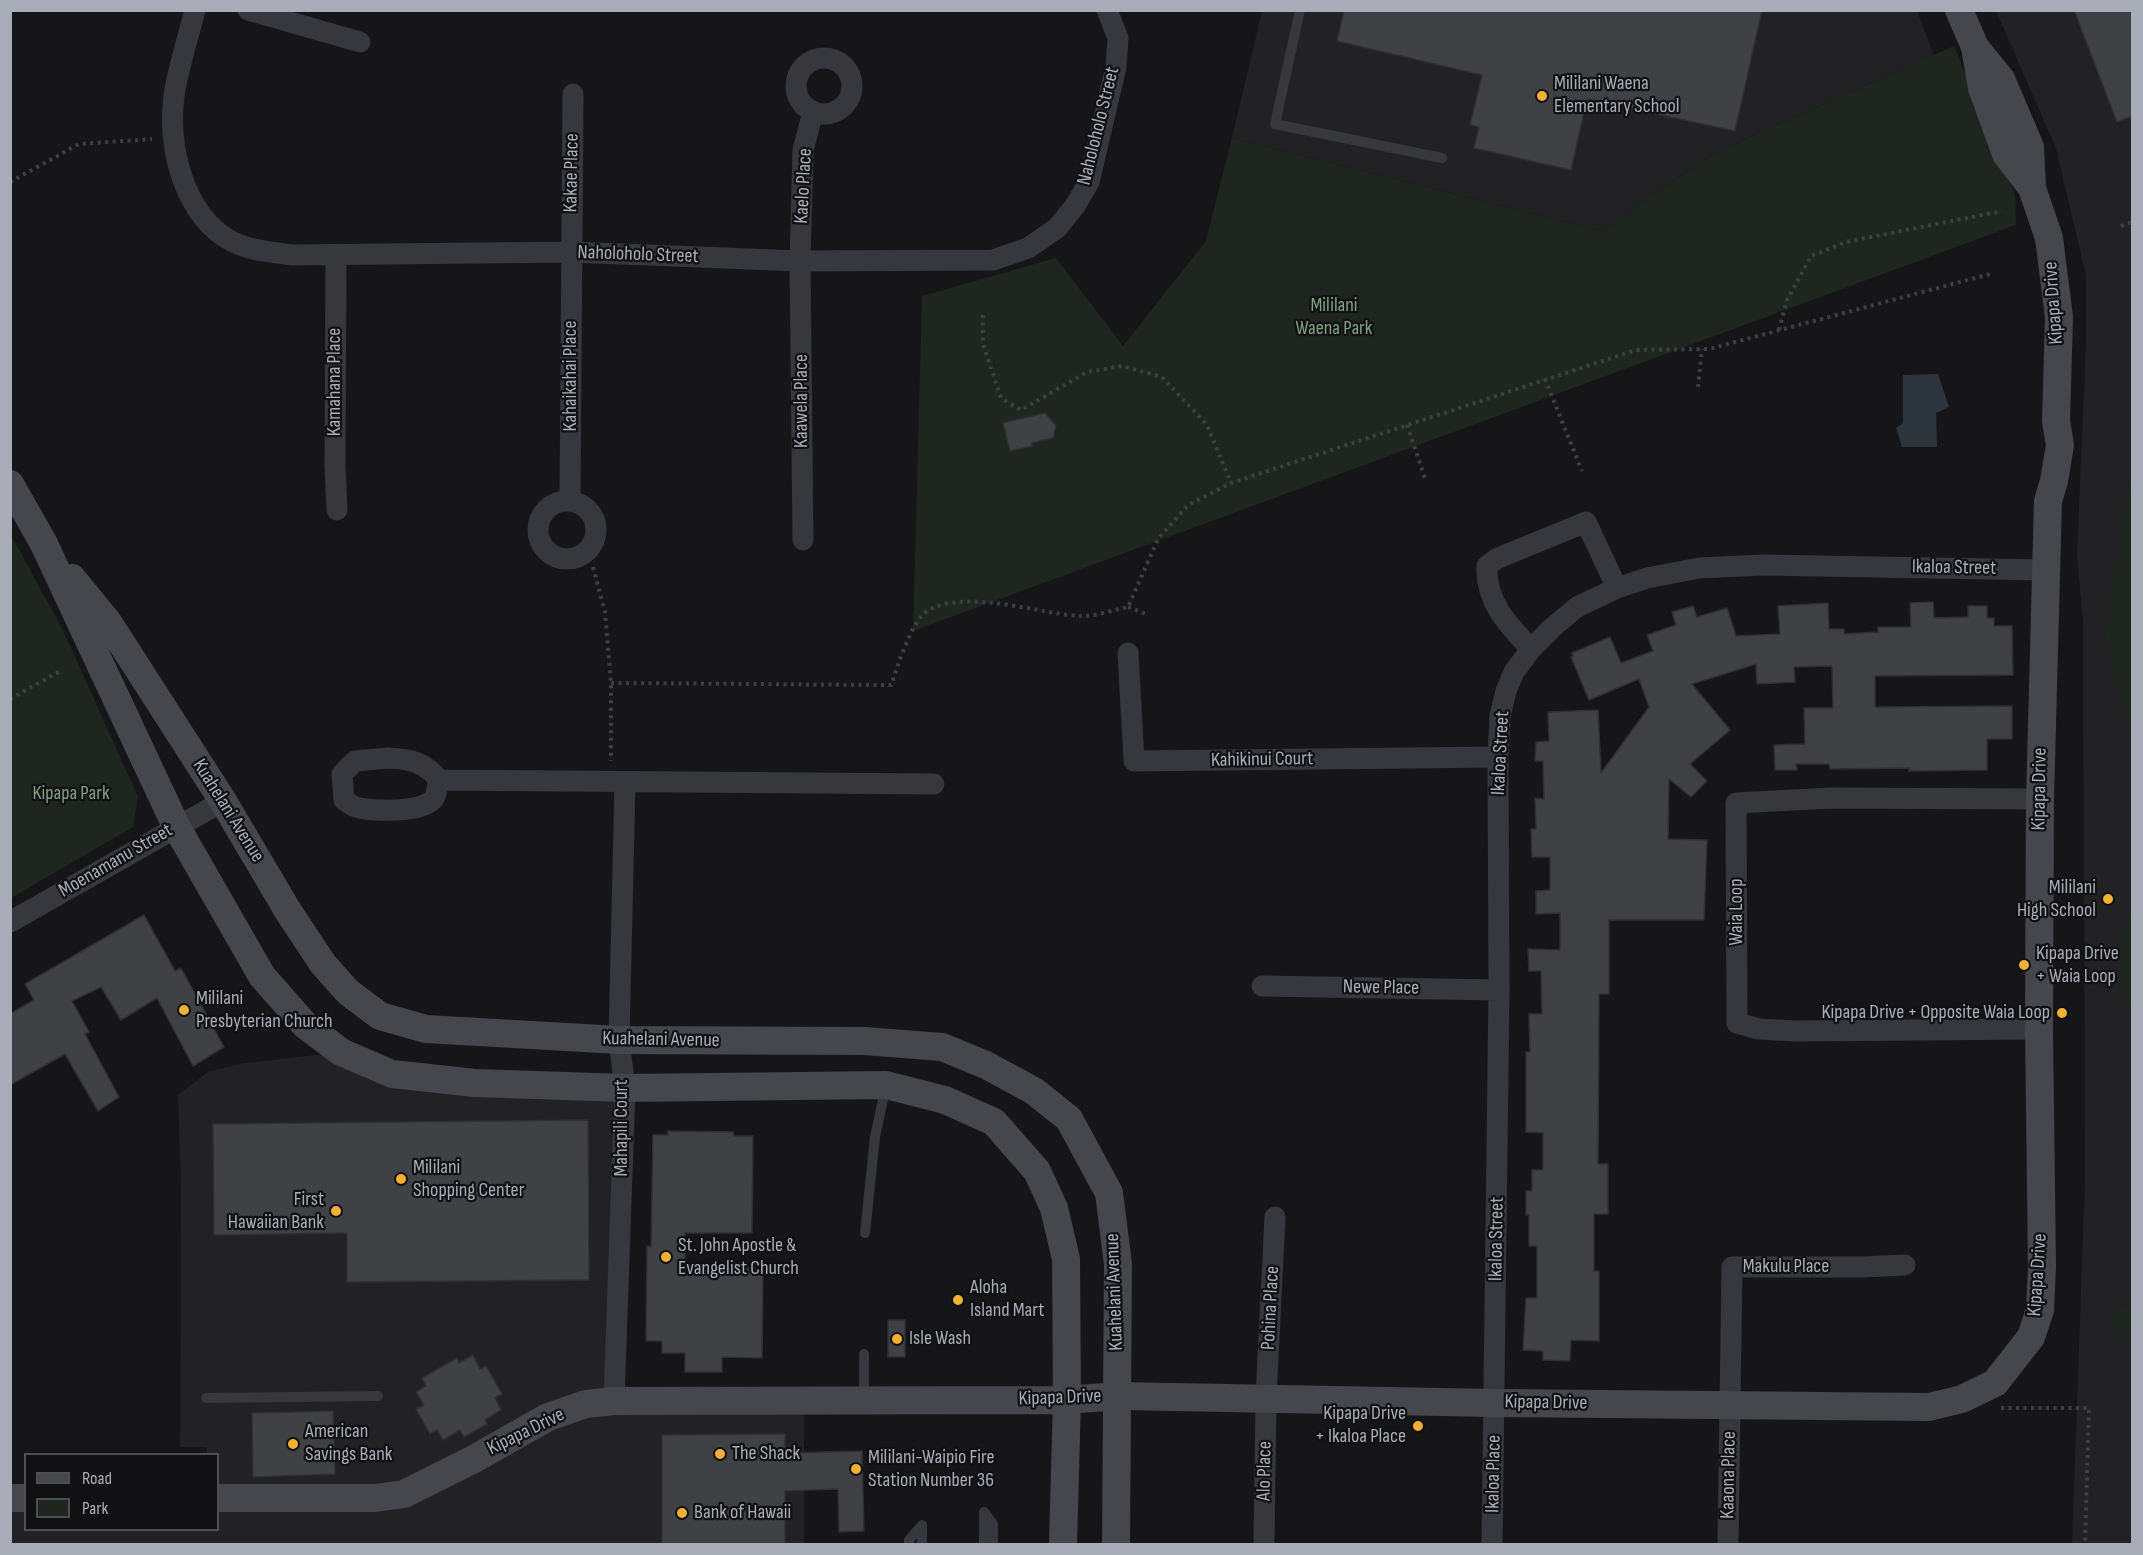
<!DOCTYPE html>
<style>
body{margin:0}
#map{position:relative;width:2143px;height:1555px;overflow:hidden;background:#161618;font-family:"Sofia Sans Condensed",sans-serif}
canvas{display:block}
.frame{position:absolute;inset:0;border:12px solid #a8adb8;pointer-events:none}
.legend{position:absolute;left:24px;top:1453px;width:195px;height:78px;box-sizing:border-box;background:#111113;border:2px solid #4d4f55;margin:0;padding:8px 10px;list-style:none;font-size:18px;color:#a8adb8}
.legend li{display:flex;align-items:center;gap:12px;height:30px}
.legend b{width:30px;border:2px solid #4d4f55}
</style>
<div id="map">
<canvas width="2143" height="1555"></canvas>
<div class="frame"></div>
<ul class="legend">
<li><b style="height:8px;background:#45474d"></b>Road</li>
<li><b style="height:16px;background:#1e261f"></b>Park</li>
</ul>
</div>
<script>
const ctx = document.querySelector('canvas').getContext('2d');
ctx.lineJoin = 'round';
function paint(path, color) { ctx.fillStyle = color; ctx.fill(path, 'evenodd'); }
function stroke(path, color, width, dash) { ctx.strokeStyle = color; ctx.lineWidth = width; ctx.lineCap = dash ? 'butt' : 'round'; ctx.setLineDash(dash || []); ctx.stroke(path); }
function label(font, color, halo, rows, align = 'center') {
  ctx.font = font + ' "Sofia Sans Condensed",sans-serif'; ctx.lineWidth = 4.5; ctx.setLineDash([]); ctx.textBaseline = 'middle'; ctx.strokeStyle = halo; ctx.fillStyle = color; for (const [text, x, y, turn = 0] of rows) {
    ctx.save(); ctx.translate(x, y); ctx.rotate((+turn || 0) * Math.PI / 180); ctx.textAlign = isNaN(turn) ? turn : align; if (halo) ctx.strokeText(text, 0, 0); ctx.fillText(text, 0, 0); ctx.restore();
  }
}
const built = new Path2D(`
 M1262,11H1917L1934,55L1714,153L1601,231L1232,138Z
 M1996,11H2132V1544H2072L2085,1178L2083,620L2077,556L2086,344V276L2056,148Z
 M341,1052L377,1069L625,1088L614,1400H804V1544H11L10,1498H25L26,1530H218V1454H207V1447H180L181,1186L178,1095L208,1072L239,1064Z`);
const green = new Path2D(`
 M1954,46L2015,195L2016,225L913,631L922,296L1056,258L1123,346L1206,241L1232,138L1601,231L1714,153Z
 M2132,467V732L2105,637Z
 M11,535L63,630L138,797L133,827L11,898Z
 M2132,902V1013L2116,966Z
 M2132,1304V1333L2120,1337L2109,1313Z`);
const water = new Path2D(`
 M1938,374L1949,407L1936,413L1937,447H1902L1896,428L1903,423V375Z`);
const building = new Path2D(`
 M1344,10H1762L1735,131L1587,99L1571,170L1474,148L1479,127L1470,125L1482,75L1337,41Z
 M2074,10H2130L2133,18V116L2117,122Z
 M1045,413L1056,426L1053,438L1032,443V446L1010,451L1003,423Z
 M1933,602L1934,618L1968,617V606H1987V618H1994V626H2012L2013,675L1875,676V707L2012,706V739H1987V770L1909,771V768L1830,769L1829,764H1796L1797,770H1775L1774,745L1805,744L1804,708H1833L1832,666L1794,667L1795,682L1757,684L1756,664L1692,684L1730,730L1690,764L1707,781L1691,797L1669,779L1668,839L1707,840L1704,920H1609V994H1599L1598,1164H1608V1214H1594V1271H1599V1341L1571,1340L1570,1361L1543,1360V1351L1523,1350L1526,1298H1537V1246H1529V1215H1526V1191H1532V1170H1543V1133L1526,1132V1052H1530L1529,1014H1542L1541,971H1529L1528,949L1560,950V913L1536,914V891L1550,890V857H1532L1531,829H1536L1535,798L1544,799L1543,761H1535L1536,742L1549,741L1548,712L1598,710L1601,773L1649,707L1639,679L1589,700L1571,657L1573,656L1572,653L1610,637L1621,663L1653,651L1647,635L1676,625L1672,612L1693,606L1697,617L1727,608L1736,636L1780,634L1778,606L1828,603L1829,629H1844V634L1878,632V627H1911L1910,603Z
 M144,915L175,971L181,968L224,1047L193,1066L157,998L121,1020L101,987L72,1001L89,1032L85,1034L119,1097L98,1111L65,1054L10,1085V1014L34,1000L25,984Z
 M588,1120L589,1280L347,1282V1233L214,1235L213,1124Z
 M668,1131L733,1132L734,1136H753L752,1233H685V1268H763L762,1358L722,1357V1372H685V1353H662V1341H646L647,1246L651,1247L653,1135H668Z
 M888,1320H905V1357H888Z
 M473,1355L480,1369L486,1366L502,1394L495,1398L501,1410L485,1420L487,1424L464,1437L460,1430L443,1440L437,1430L430,1434L416,1409L424,1405L416,1392L426,1386L422,1378L457,1358L459,1363Z
 M333,1411L335,1474L253,1477L252,1413Z
 M785,1434V1453L862,1451L864,1531L839,1532L838,1489L785,1491V1545H662V1435Z`);
const path = new Path2D(`
 M10,182L79,144L152,139
 M2121,226L2132,222
 M983,315V344L1001,398L1021,410L1087,372L1122,366L1162,377L1207,425L1231,483
 M1779,330L1787,300L1811,256L1846,242L2002,211
 M1545,379L1582,471
 M1698,387L1702,349
 M1407,425L1426,481
 M593,567L605,612L611,683V761
 M1128,607L1146,614
 M611,683L891,685C897,668 912,620 927,611C968,588 1037,614 1082,616C1097,616 1113,610 1128,607L1158,539L1188,505L1231,483L1636,350L1709,349L1990,274
 M10,699L62,670
 M2001,1408H2089L2085,1544`);
const lane = new Path2D(`
 M1300,10L1275,124L1442,158
 M865,1233L875,1137L886,1085
 M864,1354V1399
 M206,1398L378,1396
 M984,1512L993,1524V1544
 M909,1544V1540L922,1525
 M922,1544V1525
 M984,1544V1512`);
const street = new Path2D(`
 M195,10C188,39 178,67 174,96C167,146 184,217 233,242C252,251 272,252 292,255L571,252L800,261L993,260L1028,248L1057,228L1075,206L1089,182L1116,67L1118,38L1107,10
 M248,10L360,42
 M796 86a28 28 0 1 1 56 0a28 28 0 1 1-56 0Z
 M336,255L335,466L337,510
 M570,500L573,94
 M538 530a29 29 0 1 1 58 0a29 29 0 1 1-58 0Z
 M803,540L800,261L803,150L813,112
 M1531,649C1508,625 1485,601 1487,566L1496,559L1586,522L1617,588
 M1128,653L1134,761L1498,757
 M388,758C410,759 425,762 439,780C437,785 437,794 434,798C425,813 371,812 356,807C352,806 348,802 344,800L342,774L355,761Z
 M439,780L934,784
 M10,922L223,801
 M1262,986L1499,990
 M2039,1029L1796,1031L1759,1029L1737,1023L1736,803L1831,798L2040,799
 M614,1401L625,1088L619,1040L625,783
 M1264,1544L1266,1398L1275,1217
 M1492,1544L1499,990L1498,757L1500,716L1506,691L1514,672L1531,649L1553,627L1577,607L1617,588L1647,578L1699,568L1763,565L2045,570
 M1728,1544L1732,1267H1862L1905,1265`);
const secondary = new Path2D(`
 M1959,10L1975,47L1982,88L2006,154L2032,188
 M10,484L44,544L176,826L262,976L305,1025L341,1052L392,1074L475,1083L625,1088L886,1085L945,1100L994,1122L1037,1171L1054,1208L1066,1259L1067,1400L1063,1544
 M72,578L108,622L223,801L288,911L323,964L348,992L380,1016L426,1029L619,1040L864,1041L942,1047L986,1065L1034,1091L1069,1119L1109,1193L1118,1264L1116,1544
 M10,1498H26
 M218,1498H375L404,1494L474,1459L548,1417L586,1404L614,1401L1067,1400L1118,1396L1495,1403L1929,1407L1962,1399L1995,1383L2031,1337L2040,1310L2042,1267L2039,1029L2040,799L2048,501L2054,481L2060,445L2056,421L2059,317L2049,238L2032,188L2030,147L2001,79L1975,47`);
const markers = [
 [1542,96,6,"#f2b134"],
 [2108,899,6,"#f2b134"],
 [2024,965,6,"#f2b134"],
 [184,1010,6,"#f2b134"],
 [2062,1013,6,"#f2b134"],
 [401,1179,6,"#f2b134"],
 [336,1211,6,"#f2b134"],
 [666,1257,6,"#f2b134"],
 [958,1300,6,"#f2b134"],
 [897,1339,6,"#f2b134"],
 [1418,1426,6,"#f2b134"],
 [293,1444,6,"#f2b134"],
 [720,1454,6,"#f2b134"],
 [856,1469,6,"#f2b134"],
 [682,1513,6,"#f2b134"]
];
const poiNames = [
 ["Mililani Waena",1554,84],
 ["Elementary School",1554,107],
 ["Mililani",2096,888,"right"],
 ["High School",2096,911,"right"],
 ["Kipapa Drive",2036,954],
 ["+ Waia Loop",2036,977],
 ["Mililani",196,999],
 ["Presbyterian Church",196,1022],
 ["Kipapa Drive + Opposite Waia Loop",2050,1013,"right"],
 ["Mililani",413,1168],
 ["Shopping Center",413,1191],
 ["First",324,1200,"right"],
 ["Hawaiian Bank",324,1223,"right"],
 ["St. John Apostle &",678,1246],
 ["Evangelist Church",678,1269],
 ["Aloha",970,1288],
 ["Island Mart",970,1311],
 ["Isle Wash",909,1339],
 ["Kipapa Drive",1406,1414,"right"],
 ["+ Ikaloa Place",1406,1437,"right"],
 ["American",305,1432],
 ["Savings Bank",305,1455],
 ["The Shack",732,1454],
 ["Mililani-Waipio Fire",868,1458],
 ["Station Number 36",868,1481],
 ["Bank of Hawaii",694,1513]
];
const streetNames = [
 ["Naholoholo Street",1099,126,-76],
 ["Kakae Place",572,173,-89],
 ["Kaelo Place",804,186,-87],
 ["Naholoholo Street",638,255,2],
 ["Kipapa Drive",2054,303,-94],
 ["Kahaikahai Place",571,376,-90],
 ["Kamahana Place",335,382,-90],
 ["Kaawela Place",802,401,-90],
 ["Ikaloa Street",1954,568,1],
 ["Ikaloa Street",1501,753,-87],
 ["Kahikinui Court",1262,760,-1],
 ["Kipapa Drive",2040,789,-89],
 ["Kuahelani Avenue",228,811,58],
 ["Moenamanu Street",116,861,-30],
 ["Waia Loop",1737,912,-90],
 ["Newe Place",1381,988,1],
 ["Kuahelani Avenue",661,1040,1],
 ["Mahapili Court",622,1128,-90],
 ["Ikaloa Street",1497,1239,-89],
 ["Makulu Place",1786,1267],
 ["Kipapa Drive",2038,1275,-86],
 ["Kuahelani Avenue",1115,1292,-92],
 ["Pohina Place",1271,1308,-87],
 ["Kipapa Drive",1060,1398,-2],
 ["Kipapa Drive",1546,1403,1],
 ["Kipapa Drive",526,1432,-26],
 ["Alo Place",1265,1471,-89],
 ["Ikaloa Place",1494,1474,-89],
 ["Kaaona Place",1729,1475,-89]
];
const parkNames = [
 ["Mililani",1334,306],
 ["Waena Park",1334,329],
 ["Kipapa Park",71,794]
];
paint(built, '#222225');
paint(green, '#1e261f');
paint(water, '#2c353c');
paint(building, '#404145');
stroke(building, '#303034', 1.5);
stroke(path, '#3d3f44', 4, [3, 4.5]);
stroke(lane, '#37383d', 10);
stroke(street, '#37383d', 21);
stroke(secondary, '#45474d', 28);
for (const [x, y, r, color] of markers) { const dot = new Path2D(); dot.arc(x, y, r, 0, 2 * Math.PI); ctx.fillStyle = color; ctx.fill(dot); stroke(dot, '#111113', 2); }
label('20px', '#a8adb8', '#111113', poiNames, 'left');
label('20px', '#a8adb8', '#111113', streetNames);
label('20px', '#7fa381', '#111113', parkNames);
</script>
